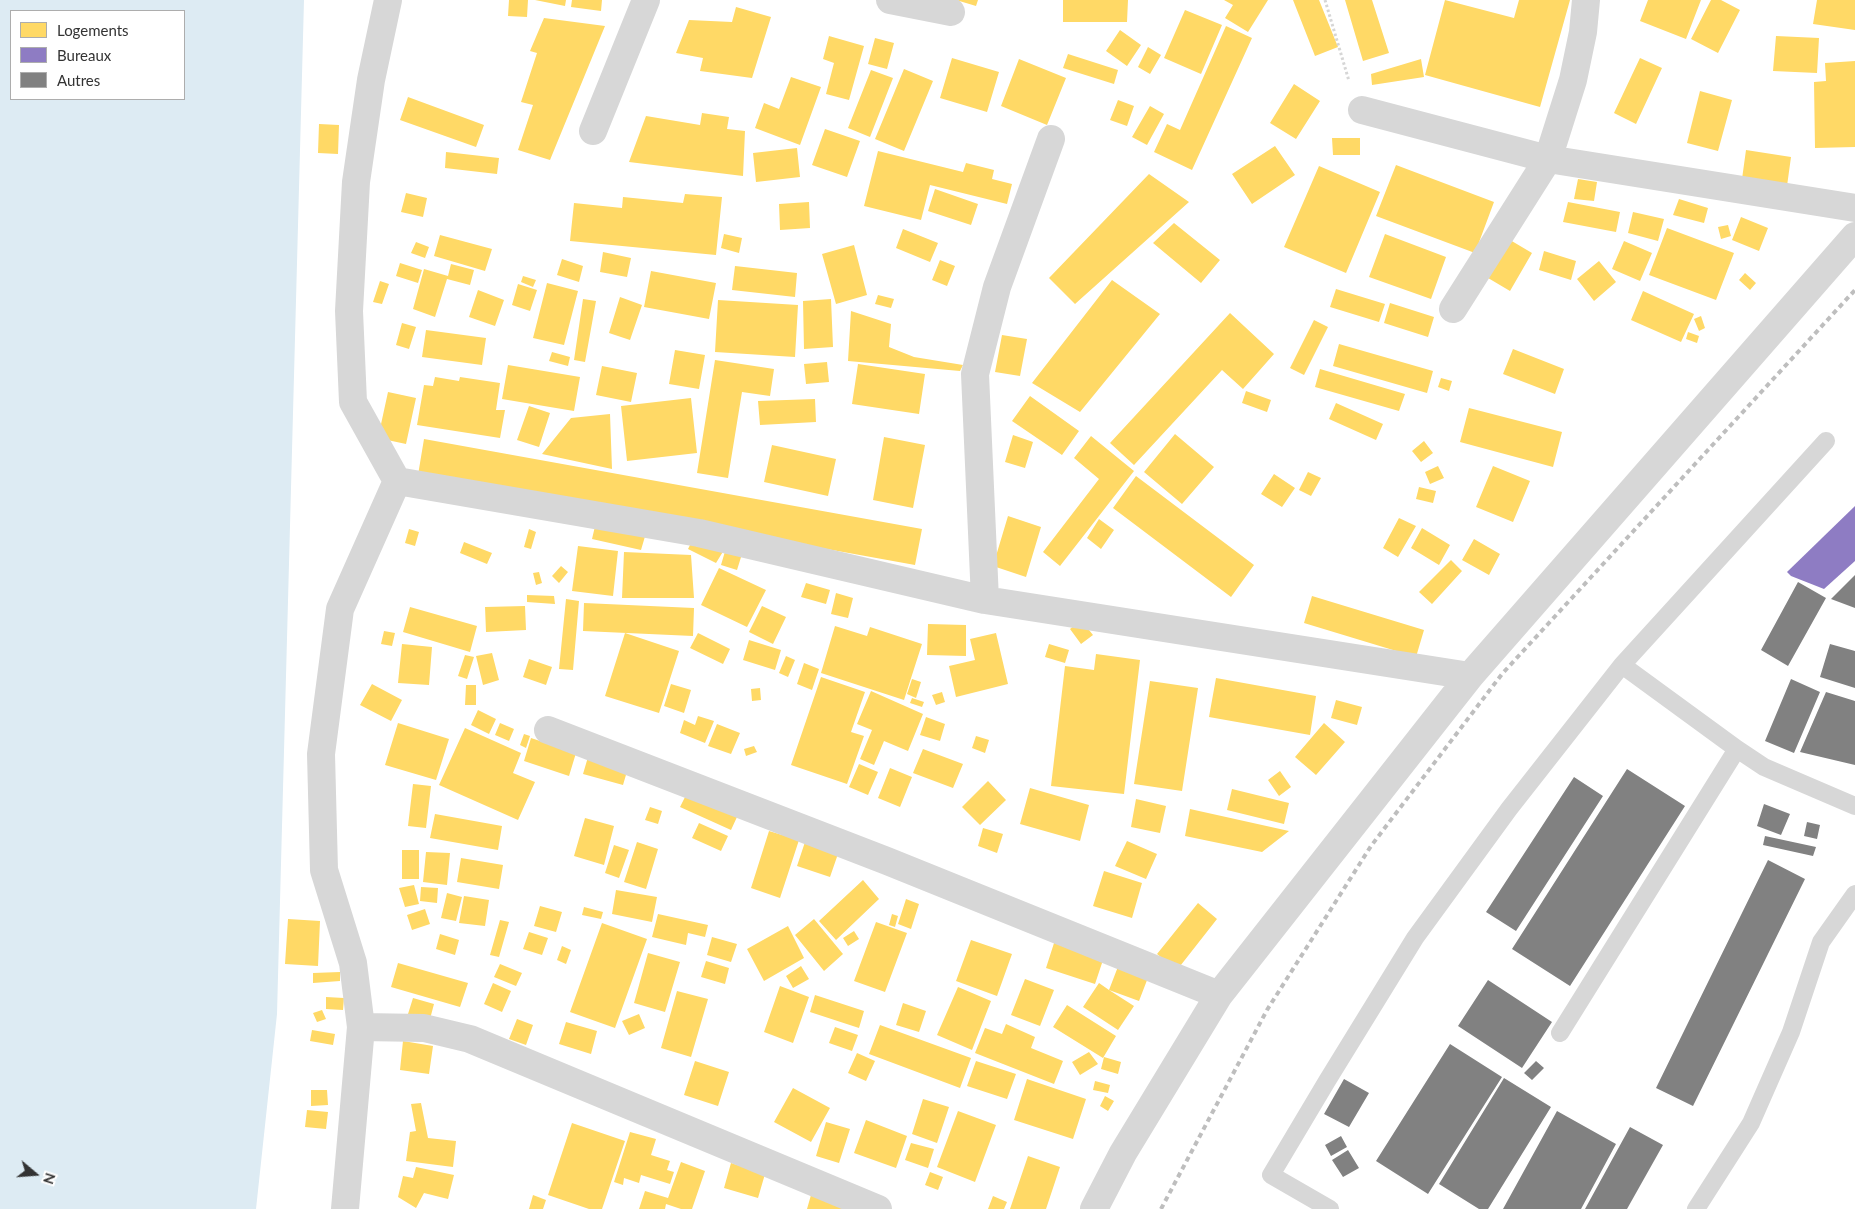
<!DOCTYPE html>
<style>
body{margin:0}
#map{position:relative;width:1855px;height:1209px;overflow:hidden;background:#fff;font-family:Lato,sans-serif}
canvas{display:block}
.legend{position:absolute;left:10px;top:10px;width:175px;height:90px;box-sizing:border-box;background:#fff;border:1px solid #adadad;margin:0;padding:6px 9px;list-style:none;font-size:15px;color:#333}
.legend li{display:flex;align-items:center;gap:10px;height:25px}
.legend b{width:25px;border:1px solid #adadad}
.north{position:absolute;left:10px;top:1149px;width:50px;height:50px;-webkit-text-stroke:4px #fff;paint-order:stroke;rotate:108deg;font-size:14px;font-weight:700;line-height:20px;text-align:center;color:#333}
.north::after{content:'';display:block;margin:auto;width:18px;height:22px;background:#333;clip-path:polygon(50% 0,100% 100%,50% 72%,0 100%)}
</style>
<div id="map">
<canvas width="1855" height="1209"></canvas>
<ul class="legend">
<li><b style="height:14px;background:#ffd966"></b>Logements</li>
<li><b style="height:14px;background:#8e7cc3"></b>Bureaux</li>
<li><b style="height:14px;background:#818181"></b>Autres</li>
</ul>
<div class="north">N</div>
</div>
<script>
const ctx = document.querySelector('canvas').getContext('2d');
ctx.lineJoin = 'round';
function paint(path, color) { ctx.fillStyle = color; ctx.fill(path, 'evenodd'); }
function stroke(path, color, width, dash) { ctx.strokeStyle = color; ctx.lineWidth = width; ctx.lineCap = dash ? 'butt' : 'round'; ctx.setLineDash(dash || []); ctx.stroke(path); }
const water = new Path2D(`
 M0,0H304L277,1014L256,1209H0ZM11,11H184V99H11Z`);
const homes = new Path2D(`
 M509,0H528L527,17L508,16Z
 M535,0H566L565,6Z
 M572,0H602L601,11L571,7Z
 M956,0H978L976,6Z
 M1063,0H1128L1127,22H1063Z
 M1224,0H1268L1248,32L1225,18L1233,5Z
 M1293,0H1319L1338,47L1315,56Z
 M1345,0H1372L1389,53L1363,61Z
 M1445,0L1514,18L1519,0H1570L1540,107L1425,75Z
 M1648,0H1701L1686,39L1640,21Z
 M1711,0H1721L1740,10L1718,53L1691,39Z
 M1817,0H1855V30L1813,24Z
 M736,7L771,17L752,78L700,71L703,58L676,53L689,20L732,22Z
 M1185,10L1222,25L1201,74L1164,58Z
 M544,18L605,26L550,160L518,150L533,105L521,102L537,53L530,51Z
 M1226,26L1252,38L1192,170L1154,152L1167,124L1180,130Z
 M1120,30L1141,45L1127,66L1106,51Z
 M829,36L864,46L849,100L826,94L834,63L823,59Z
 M1776,36L1819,38L1817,73L1773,71Z
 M875,38L894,43L887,69L868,64Z
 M1148,47L1161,55L1150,74L1138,67Z
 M1068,54L1118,70L1114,84L1063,68Z
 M952,58L999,72L987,112L940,98Z
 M1640,58L1662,68L1636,124L1614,113Z
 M1019,59L1066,78L1047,125L1001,106Z
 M1421,59L1424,77L1372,85L1371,74Z
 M1855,61V147L1815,148L1814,82L1826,81L1825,63Z
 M904,69L933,81L904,151L875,139Z
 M871,70L893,78L870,137L848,128Z
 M791,77L821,87L800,145L755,128L764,103L779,109Z
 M1294,84L1320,101L1296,139L1270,123Z
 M1700,91L1732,100L1718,151L1687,143Z
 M408,97L484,125L476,147L400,120Z
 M1118,100L1134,106L1127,126L1110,120Z
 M1150,106L1164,114L1147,145L1132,137Z
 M702,113L729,117L727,129L745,131L743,176L629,162L646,116L700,125Z
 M319,124L339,125L338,154L318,153Z
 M825,129L860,141L847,177L812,165Z
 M1332,138H1360V155H1333Z
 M1275,146L1295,175L1252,204L1232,174Z
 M797,148L800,177L756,182L753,153Z
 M1746,150L1791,157L1787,186L1742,179Z
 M878,151L963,172L966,163L994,170L992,179L1012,184L1007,204L930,185L921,220L864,206Z
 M446,152L499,158L497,174L445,168Z
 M1396,165L1494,202L1475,253L1376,216Z
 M1319,166L1380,192L1346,273L1284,247Z
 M1149,174L1189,202L1075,304L1049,278Z
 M1578,179L1597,182L1594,201L1574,199Z
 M935,189L978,204L971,225L928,211Z
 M406,193L427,198L423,217L401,212Z
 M685,194L722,197L716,255L570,241L574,203L622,208L623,197L683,203Z
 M1679,199L1708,208L1704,223L1673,215Z
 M809,202L810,228L780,230L779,204Z
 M1568,202L1620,212L1616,232L1563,222Z
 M1633,212L1664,219L1658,241L1628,233Z
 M1741,217L1768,228L1759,251L1732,240Z
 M1174,223L1220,260L1201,283L1153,243Z
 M1728,225L1731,236L1721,239L1718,227Z
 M1667,228L1734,253L1716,300L1649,275Z
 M903,229L938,243L930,262L896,248Z
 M724,234L742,238L739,253L721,248Z
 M1385,234L1446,257L1431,299L1369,277Z
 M440,235L492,249L485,271L434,256Z
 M1505,237L1532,253L1510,291L1483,275Z
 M1624,241L1652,253L1640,281L1612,269Z
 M416,242L429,247L425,258L411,253Z
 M854,245L867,295L836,304L822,254Z
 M1544,251L1576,261L1571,280L1539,270Z
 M603,252L631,258L627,277L600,272Z
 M562,259L583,266L579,282L557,275Z
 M940,260L955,266L947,286L932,280Z
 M1599,261L1616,282L1594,301L1577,279Z
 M400,263L422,270L418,283L396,276Z
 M451,264L474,270L470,285L447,279L435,317L413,309L424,269L448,276Z
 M735,266L797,273L795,297L732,290Z
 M651,271L716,283L709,319L644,307Z
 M1745,273L1756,283L1750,290L1739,280Z
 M523,276L536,280L533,287L521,282Z
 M1112,280L1160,314L1080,412L1032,383Z
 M380,281L389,284L382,304L373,302Z
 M547,283L578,291L564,345L533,338Z
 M518,284L537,290L530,311L512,305Z
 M1336,289L1385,304L1379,322L1330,307Z
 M478,290L504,300L495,326L469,317Z
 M1643,291L1694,314L1681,342L1631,320Z
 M878,295L894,299L891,308L875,304Z
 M620,297L642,305L630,340L609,333Z
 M583,299L596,301L585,362L574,360Z
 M831,299L833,347L804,349L803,301Z
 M718,300L798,305L795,357L715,352Z
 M1390,303L1434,317L1428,337L1384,323Z
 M851,311L891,324L889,347L914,357L963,365L960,371L848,361Z
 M1230,313L1274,354L1243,389L1222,370L1134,465L1110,443Z
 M1701,316L1705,328L1699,331L1694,319Z
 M1314,320L1328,327L1304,375L1290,368Z
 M402,323L416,327L409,349L396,345Z
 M426,330L486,338L482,365L422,357Z
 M1688,332L1699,336L1697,343L1686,339Z
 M1002,335L1027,339L1020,376L995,372Z
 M1339,344L1433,371L1427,393L1333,366Z
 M1513,349L1564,369L1555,394L1503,374Z
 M675,350L705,355L699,389L669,384Z
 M552,352L570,357L568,366L549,361Z
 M715,360L774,369L770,396L742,392L728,478L697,473Z
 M827,362L829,382L806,384L804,364Z
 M858,364L925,374L919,414L852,404Z
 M508,365L580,377L574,411L502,399Z
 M602,366L637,373L631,402L596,395Z
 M1320,369L1405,394L1399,411L1315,387Z
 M435,377L459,381L460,377L500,383L496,410H505L500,438L417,425L424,385L433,386Z
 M1441,378L1452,381L1449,391L1438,387Z
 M1246,391L1271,400L1267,412L1242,403Z
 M388,392L416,398L406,444L378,438Z
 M1030,396L1079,431L1062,455L1012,421Z
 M691,398L697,453L627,461L621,406Z
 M815,399L816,422L760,425L758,401Z
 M1336,403L1383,424L1376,440L1329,419Z
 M529,406L550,413L539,447L517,440Z
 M1469,408L1562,432L1553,467L1460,442Z
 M610,414L612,469L542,454L571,418Z
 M1175,434L1214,467L1182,504L1144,472Z
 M1013,435L1033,442L1025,468L1005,462Z
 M1091,436L1134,471L1060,566L1043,552L1099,479L1074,458Z
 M884,437L925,445L913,508L873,500Z
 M424,439L922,529L915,565L418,475Z
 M1424,441L1433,453L1421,462L1412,451Z
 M772,445L836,459L828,496L764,482Z
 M1438,466L1444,478L1430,484L1425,472Z
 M1493,466L1530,481L1513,522L1476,507Z
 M1308,472L1321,478L1311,496L1299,490Z
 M1274,474L1295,488L1282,507L1261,494Z
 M1136,476L1254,565L1231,597L1113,508Z
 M1419,487L1436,491L1433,503L1416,499Z
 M1008,516L1041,527L1026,577L993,566Z
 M1399,518L1416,526L1398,557L1383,548Z
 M1099,519L1114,530L1101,549L1087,538Z
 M596,522L646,533L641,550L592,539Z
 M1422,528L1450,545L1439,565L1411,548Z
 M409,529L419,532L415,546L405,543Z
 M529,529L536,532L531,549L524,547Z
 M695,535L724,550L716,563L688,549Z
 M1474,539L1500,554L1489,575L1462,560Z
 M464,542L492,553L487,564L460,553Z
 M578,546L618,551L613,596L572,591Z
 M726,548L742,554L737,570L721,565Z
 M624,552L691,555L694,598H622Z
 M1451,560L1462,571L1432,604L1419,592Z
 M561,566L568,572L559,583L552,576Z
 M719,568L766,590L747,627L701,605Z
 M539,572L542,583L536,585L533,573Z
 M806,583L830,590L826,604L801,597Z
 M836,593L853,598L848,618L831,614Z
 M527,595L554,596L555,604L527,602Z
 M1312,596L1424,630L1416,657L1304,623Z
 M566,599L579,601L573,670L559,669Z
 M584,603L694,608L693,636L583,631Z
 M525,606L526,630L486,632L485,607Z
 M762,606L786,617L773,644L749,632Z
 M410,607L477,626L470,652L403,632Z
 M1081,620L1093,635L1081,644L1070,629Z
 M928,624L966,625V656L927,655Z
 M835,626L867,636L870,627L922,644L904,700L821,673Z
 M384,631L395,633L392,646L381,644Z
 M625,633L679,651L659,713L605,696Z
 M698,633L730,649L723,664L690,648Z
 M996,633L1008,684L956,697L949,666L975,660L970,639Z
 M749,640L781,650L775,670L743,660Z
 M402,644L432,647L429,685L398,683Z
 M1049,644L1069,650L1065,663L1045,657Z
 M492,653L499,680L483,685L476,656Z
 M1096,654L1140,660L1124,794L1051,786L1065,666L1094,670Z
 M465,655L474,657L467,679L458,676Z
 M786,656L795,660L788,677L779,673Z
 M529,659L552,667L546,685L523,677Z
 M804,663L819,669L812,690L797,684Z
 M821,677L865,692L851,732L864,736L847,784L791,765Z
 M1216,678L1316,696L1310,735L1209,717Z
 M912,679L921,682L916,698L907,694Z
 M1150,681L1198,688L1182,791L1134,784Z
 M372,684L402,700L391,721L360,705Z
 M671,684L691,690L684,713L664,706Z
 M466,685H476V705H465Z
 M760,688L761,700L752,701L751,689Z
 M871,691L923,714L908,751L884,741L874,765L860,759L872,730L857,724Z
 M942,692L945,702L936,705L932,695Z
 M912,698L924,702L922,707L910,703Z
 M1336,700L1362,707L1357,725L1331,718Z
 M478,710L496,719L489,734L471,725Z
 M698,716L714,721L705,743L680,733L684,720L695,725Z
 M926,717L945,724L940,741L920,735Z
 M398,723L449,739L436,780L385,765Z
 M500,723L514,729L509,741L495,735Z
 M1324,723L1345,742L1316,775L1295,757Z
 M717,724L740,733L731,754L708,746Z
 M465,728L521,753L513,773L535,782L518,820L439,785Z
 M524,734L530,736L526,748L520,745Z
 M976,736L989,740L985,753L972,748Z
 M531,738L576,753L569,776L524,761Z
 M754,746L757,752L746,756L744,749Z
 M923,749L963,764L953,788L913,773Z
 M588,757L628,768L623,785L583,774Z
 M859,764L878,772L868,795L849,787Z
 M890,768L912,777L900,807L878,798Z
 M1280,771L1291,787L1279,796L1268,780Z
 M988,781L1006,800L980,825L962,807Z
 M413,784L431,786L426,828L408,826Z
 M1030,788L1089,805L1080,841L1020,824Z
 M1232,789L1289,803L1284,824L1227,810Z
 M687,793L737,817L731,830L680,807Z
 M1136,799L1166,806L1160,833L1131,827Z
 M650,807L662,811L658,824L645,820Z
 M1190,809L1289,831L1262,852L1185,836Z
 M435,814L502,826L498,850L430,838Z
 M585,818L614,826L604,865L574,856Z
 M699,823L728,836L721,851L692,838Z
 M983,828L1003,834L997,853L978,846Z
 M769,831L799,840L780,898L751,888Z
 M806,839L839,851L830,877L797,866Z
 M1127,841L1157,854L1146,879L1115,866Z
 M637,842L658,849L646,889L624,882Z
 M614,845L629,850L619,878L605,873Z
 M402,850H419V879H402Z
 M426,852L450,853L447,885L423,882Z
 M461,858L503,865L499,889L457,882Z
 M1104,871L1142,883L1132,918L1093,906Z
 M863,880L879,899L836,940L819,921Z
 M414,885L419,904L405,907L399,888Z
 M421,887L438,888L437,903L420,901Z
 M616,890L657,897L652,922L612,914Z
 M447,893L462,897L456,921L441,918Z
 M464,896L489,900L485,926L459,923Z
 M906,899L919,904L911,929L898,924Z
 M1198,903L1217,919L1177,970L1157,954Z
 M540,906L562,912L556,932L534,926Z
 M584,907L603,912L601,919L582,915Z
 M425,909L430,924L412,930L407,915Z
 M658,914L708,925L705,937L688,933L686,945L652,937Z
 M892,914L898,916L895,927L889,925Z
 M288,919L320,921L318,966L285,964Z
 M814,919L843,954L824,971L795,935Z
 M500,920L509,922L499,957L490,955Z
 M876,922L907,933L885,992L854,981Z
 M602,923L647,939L615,1028L570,1012Z
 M788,926L804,958L764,981L747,949Z
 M854,931L859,939L848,946L843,938Z
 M529,932L548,938L542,955L523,949Z
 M440,934L459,940L455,955L436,949Z
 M712,937L737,944L731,962L707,955Z
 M971,940L1012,954L997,996L956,981Z
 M1055,940L1104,957L1095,984L1046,968Z
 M562,946L571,950L566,964L557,960Z
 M648,953L680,962L665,1012L634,1003Z
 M706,961L729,968L725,984L701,977Z
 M398,963L468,983L460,1007L391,987Z
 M500,964L522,973L516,986L494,977Z
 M1119,964L1149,975L1139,1001L1109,990L1134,1006L1118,1030L1083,1007L1099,983L1109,990Z
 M801,966L809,979L793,988L786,976Z
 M340,972V981L313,983V973Z
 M1025,979L1054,990L1040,1026L1011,1015Z
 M493,983L511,991L502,1012L484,1004Z
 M780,986L809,997L793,1043L764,1032Z
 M958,987L991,1001L972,1050L937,1035Z
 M677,991L708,999L691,1057L661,1048Z
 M815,995L864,1011L859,1028L810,1012Z
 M326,997L344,998L343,1010L326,1009Z
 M413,998L434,1004L430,1019L408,1014Z
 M903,1003L926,1011L919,1032L896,1025Z
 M1067,1005L1116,1036L1103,1058L1053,1027Z
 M322,1010L326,1019L317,1022L313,1013Z
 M639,1014L645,1028L629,1035L622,1021Z
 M517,1019L533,1025L526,1045L509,1039Z
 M566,1022L597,1031L591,1054L559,1044Z
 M1006,1024L1035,1037L1031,1048L1063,1061L1054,1084L975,1053L985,1028L1002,1034Z
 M880,1025L971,1058L960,1088L869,1054Z
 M835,1027L858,1035L852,1051L829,1043Z
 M312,1030L335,1034L333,1045L310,1041Z
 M403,1041L433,1046L429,1074L400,1070Z
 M1089,1052L1098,1064L1080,1075L1072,1062Z
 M857,1053L875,1061L866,1081L848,1073Z
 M1104,1057L1121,1062L1118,1074L1101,1069Z
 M695,1061L729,1072L718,1106L684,1095Z
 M976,1061L1016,1074L1007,1099L967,1086Z
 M1027,1079L1086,1099L1073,1139L1014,1120Z
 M1095,1081L1110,1085L1108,1093L1093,1090Z
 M793,1088L830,1108L811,1142L774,1122Z
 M311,1090H327L328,1105L311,1106Z
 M1105,1096L1114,1101L1108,1111L1100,1106Z
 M923,1099L949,1107L937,1143L912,1134Z
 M421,1103L428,1138L456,1141L453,1167L406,1161L410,1132L416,1131L411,1104Z
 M307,1110L328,1112L326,1129L305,1127Z
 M958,1111L996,1125L975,1182L937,1167Z
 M866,1120L907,1136L896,1168L854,1153Z
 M826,1122L850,1129L839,1163L816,1156Z
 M572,1123L625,1141L602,1209H589L548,1195Z
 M630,1132L656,1139L651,1155L670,1161L667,1170L674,1172L670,1184L641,1175L639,1183L624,1178L623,1185L614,1182Z
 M911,1143L934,1149L928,1168L905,1160Z
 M1028,1156L1060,1167L1046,1209H1010Z
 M681,1162L705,1171L692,1209H681L666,1204L665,1209H639L645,1191L668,1198Z
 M731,1163L765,1174L758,1198L724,1188Z
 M416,1167L454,1175L448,1199L424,1193L416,1208L398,1197L403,1176L413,1178Z
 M930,1172L943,1177L938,1190L925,1185Z
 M533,1195L546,1200L543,1209H529Z
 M811,1195L852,1209H807Z
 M993,1196L1007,1202L1004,1209H988Z`);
const offices = new Path2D(`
 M1855,506V561L1824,589L1791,576L1787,572Z`);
const building = new Path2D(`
 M1855,575V608L1831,599Z
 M1798,582L1826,598L1788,666L1761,650Z
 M1830,644L1855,651V688L1820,677Z
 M1791,679L1820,692L1794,753L1765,741Z
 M1826,692L1855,701V765L1800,752Z
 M1627,769L1685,806L1570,986L1512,949Z
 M1574,777L1603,796L1516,931L1486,912Z
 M1764,804L1790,814L1781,835L1757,826Z
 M1807,822L1820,825L1817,839L1804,836Z
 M1765,836L1816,847L1813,856L1763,845Z
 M1768,860L1805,879L1693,1106L1656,1088Z
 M1488,980L1552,1022L1522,1068L1458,1026Z
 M1450,1044L1502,1077L1428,1194L1376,1161Z
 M1536,1061L1544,1068L1532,1080L1524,1073Z
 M1504,1078L1551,1107L1488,1209H1479L1439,1184Z
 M1344,1079L1369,1093L1349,1127L1324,1114Z
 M1557,1111L1616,1144L1581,1209H1503Z
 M1630,1127L1663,1145L1627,1209H1585Z
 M1341,1136L1347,1147L1331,1156L1325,1145Z
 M1348,1150L1359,1168L1343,1177L1332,1160Z`);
const path = new Path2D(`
 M1325,0L1349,81`);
const lane = new Path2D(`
 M1622,665L1737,749
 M1560,1033L1737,749L1764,767L1855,806
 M1330,1209L1271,1175L1327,1081L1415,938L1509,809L1622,665L1826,441
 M1696,1209L1751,1123L1791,1032L1821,942L1855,894`);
const street = new Path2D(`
 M890,0L951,12
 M1362,110L1548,159L1855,208
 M593,131L646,0
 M1453,309L1548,159L1573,80L1583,32L1586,0
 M397,481L699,533L985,600L1470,676
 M985,600L975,374L997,287L1051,139
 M548,730L887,861L1219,995
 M361,1027L424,1028L470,1039L878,1209
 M345,1209L361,1027L353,963L324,870L321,754L340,609L397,481L353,402L349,311L356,182L371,80L388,0
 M1094,1209L1123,1153L1219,995L1470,676L1855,236`);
const rail = new Path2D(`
 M1161,1209L1267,1010L1371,846L1502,674L1855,290`);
paint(water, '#ddebf3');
paint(homes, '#ffd966');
paint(offices, '#8e7cc3');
paint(building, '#818181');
stroke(path, '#d6d6d6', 3, [2.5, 2.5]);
stroke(lane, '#d7d7d7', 18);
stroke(street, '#d7d7d7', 28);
stroke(rail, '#bebebe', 4, [5, 4]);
</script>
